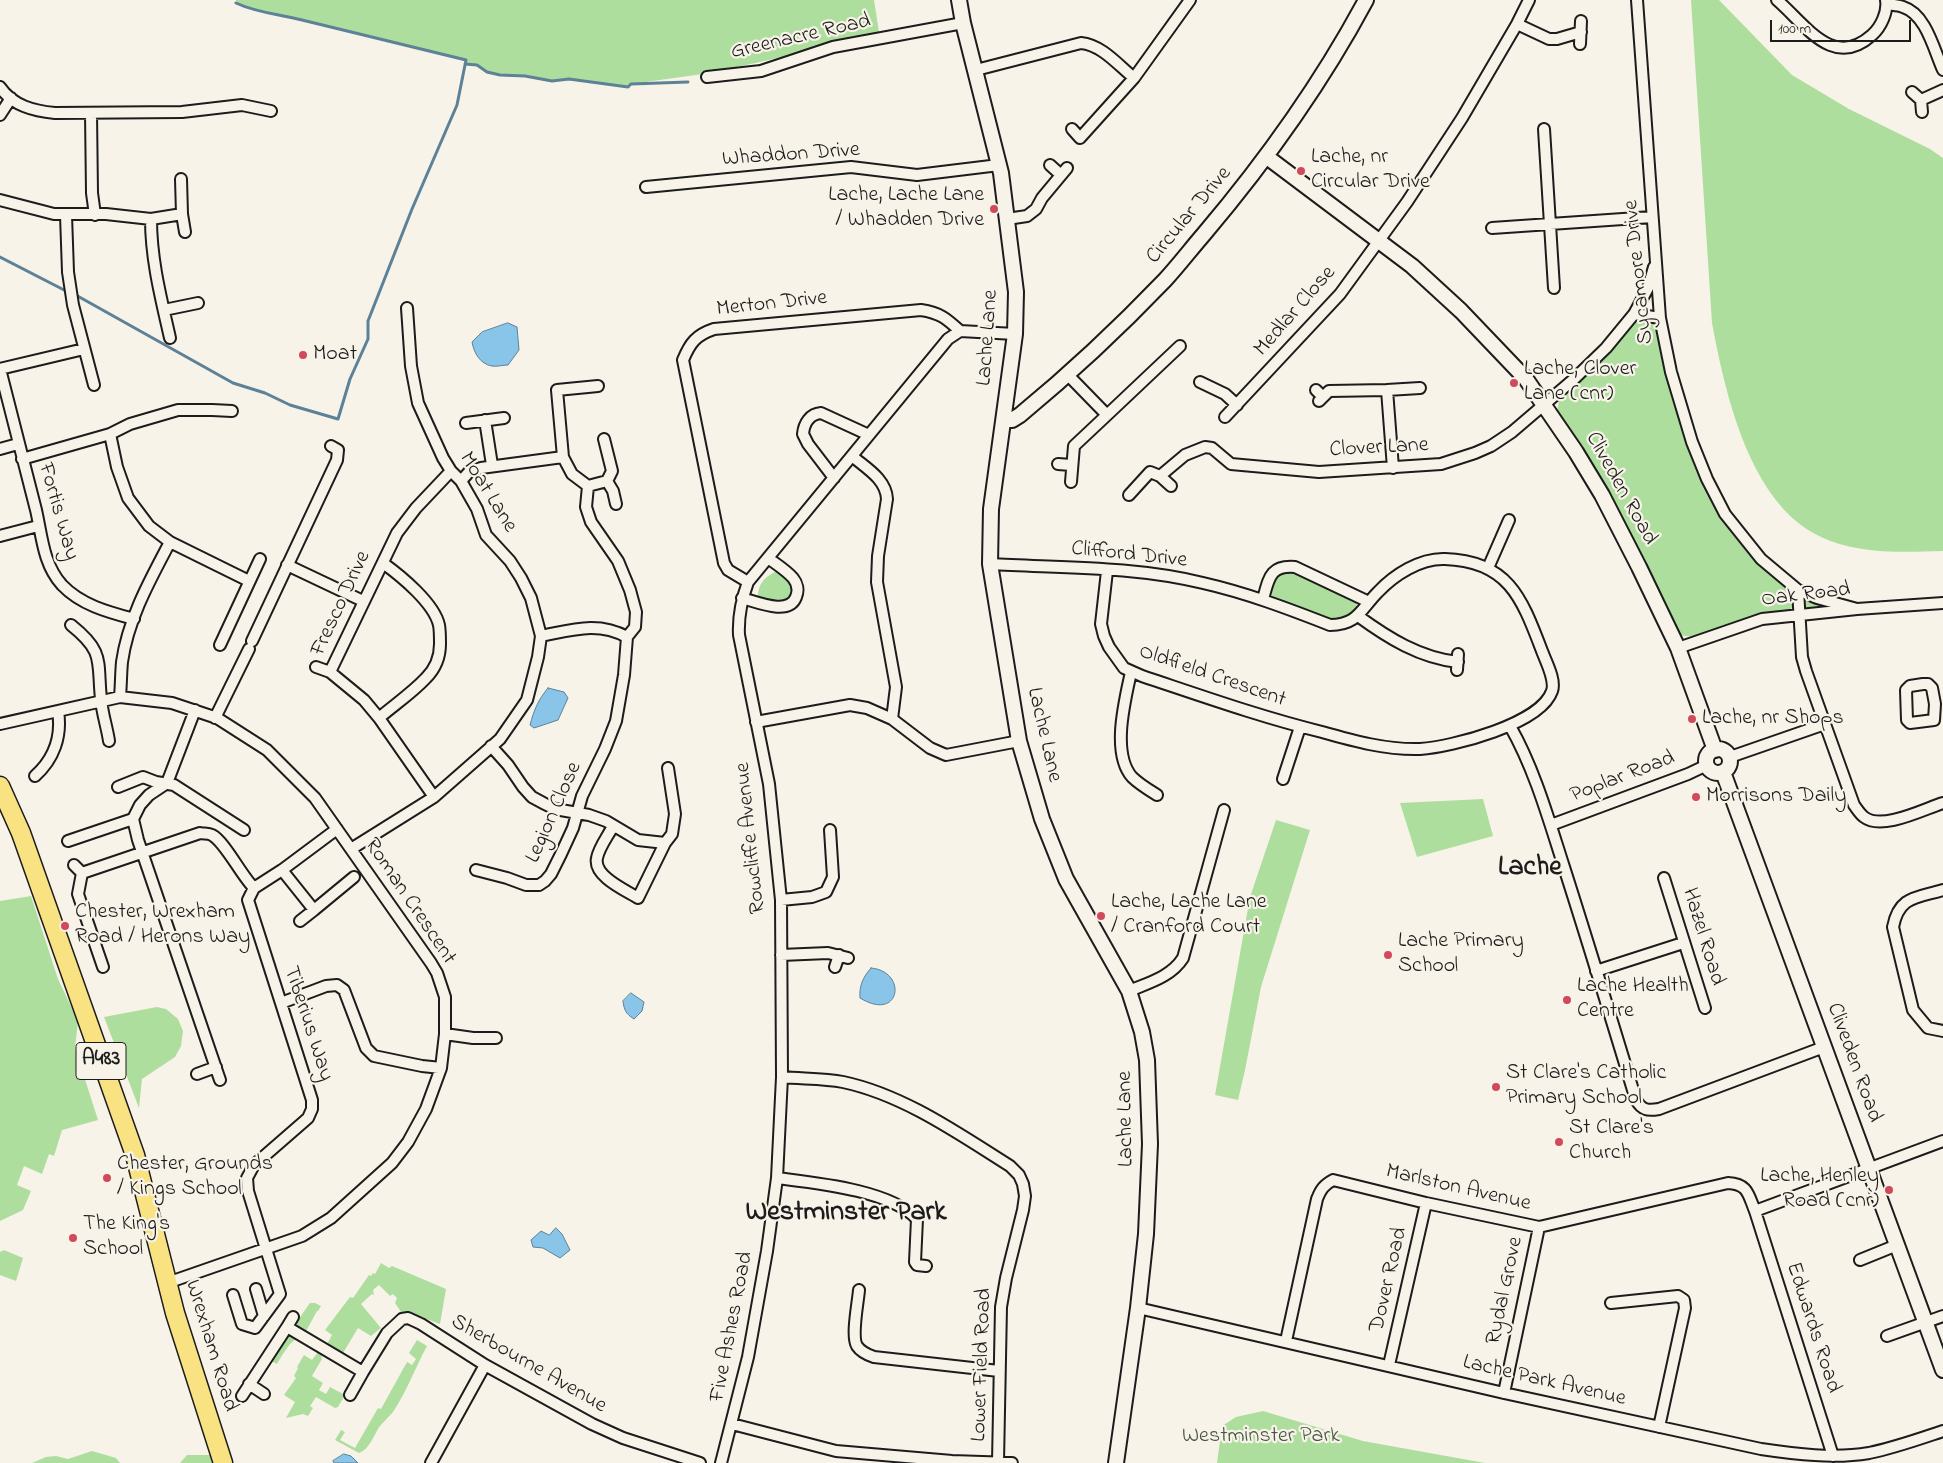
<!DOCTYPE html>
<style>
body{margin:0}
#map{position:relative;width:1943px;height:1463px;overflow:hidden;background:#f7f3e8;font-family:"Indie Flower",sans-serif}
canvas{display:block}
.scale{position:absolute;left:1770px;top:20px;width:141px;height:22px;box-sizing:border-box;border:2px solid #1c1c1c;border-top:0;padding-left:6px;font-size:15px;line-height:18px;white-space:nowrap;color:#1c1c1c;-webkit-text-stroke:4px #f7f3e8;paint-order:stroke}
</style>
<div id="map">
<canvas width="1943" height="1463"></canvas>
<div class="scale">100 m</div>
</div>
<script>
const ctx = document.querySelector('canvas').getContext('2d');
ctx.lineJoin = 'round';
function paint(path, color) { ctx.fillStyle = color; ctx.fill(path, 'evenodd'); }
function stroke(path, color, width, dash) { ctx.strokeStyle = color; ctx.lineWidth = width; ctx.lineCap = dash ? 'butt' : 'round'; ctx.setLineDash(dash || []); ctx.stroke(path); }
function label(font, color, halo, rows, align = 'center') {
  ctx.font = font + ' "Indie Flower",sans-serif'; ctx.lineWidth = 4.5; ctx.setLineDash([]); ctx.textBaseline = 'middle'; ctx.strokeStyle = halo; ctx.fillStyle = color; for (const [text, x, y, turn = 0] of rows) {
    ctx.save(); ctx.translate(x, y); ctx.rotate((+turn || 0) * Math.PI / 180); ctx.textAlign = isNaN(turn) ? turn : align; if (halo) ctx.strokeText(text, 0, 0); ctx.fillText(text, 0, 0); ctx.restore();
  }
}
const green = new Path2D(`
 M236,0H874L879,32L778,58L710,73L631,84L628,87L569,79L552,81L525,76L500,75L487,72L477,65L465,64L466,60C411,47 357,33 302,20C279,14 257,13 236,3Z
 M1691,0H1719L1792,75L1849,109L1930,149L1943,158V551C1903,552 1857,555 1819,536C1749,502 1725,392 1712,323Z
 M1643,319H1653L1658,328L1674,405L1694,461L1716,506L1789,587L1794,595L1795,604L1790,610L1693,637L1680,635L1676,631L1577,443L1557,411L1560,396L1632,323Z
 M1291,569L1356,600L1357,608C1354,612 1348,619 1342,620C1329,623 1289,604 1274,599L1269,591L1277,573Z
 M779,570L789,580L795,591L789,601L778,602L758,598C758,582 766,576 779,570Z
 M1805,598L1821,603L1824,606L1821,608L1804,609L1802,600Z
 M1483,799L1493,836L1417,857L1400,803Z
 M1276,820L1310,830L1261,987L1245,1070L1238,1100L1215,1095L1250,897Z
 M31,896L58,979L78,1021L75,1048L98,1120L62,1130L54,1156L49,1154L42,1174L24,1166L17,1185L31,1191L23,1210L0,1221V901Z
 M157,1007L166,1009L178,1019L183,1031L181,1046L175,1057L142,1079L139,1108L104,1017Z
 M4,1250L23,1258L16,1281L0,1275V1252Z
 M381,1263L389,1268L392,1266L446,1289L440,1324L413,1314L403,1315L395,1303L397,1298L393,1294L390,1296L379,1285L373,1290L374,1295L372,1294L361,1304L381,1328L371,1336L358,1328L343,1353L327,1344L332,1335L325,1330L350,1297L353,1298L369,1275L371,1276L373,1273L375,1274Z
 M310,1303H315L321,1306L318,1311H317L305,1333L298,1329L296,1323Z
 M292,1334L297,1336L296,1339C289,1343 281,1357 277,1364L271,1361V1357L285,1336Z
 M417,1340L427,1346C415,1368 407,1391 393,1412C389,1417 384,1421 380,1426C373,1436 370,1449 359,1453L335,1440L341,1430L345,1432L340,1440L355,1448L378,1408L381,1409L407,1362L412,1365L416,1359L409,1353Z
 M318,1352L321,1354L322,1359L312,1376L323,1383L319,1390L326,1394L330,1387L345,1395L338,1407L335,1408L316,1397L310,1406L313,1408L308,1416L303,1414L286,1418L295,1402L284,1395L296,1378L294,1376L298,1368L297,1367L304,1355L312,1360Z
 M1263,1411L1363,1441L1485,1463H1217L1222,1426L1236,1417Z
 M92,1451L116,1458L120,1463H32L46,1457L56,1456L68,1459Z
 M187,1455H213L215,1463H180Z`);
const water = new Path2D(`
 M508,323L517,327L519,350L508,365C503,365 496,367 492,366C480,364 474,353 472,342L482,332Z
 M548,688L564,692L568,698L558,720L534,728L530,725C534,710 538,700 548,688Z
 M871,968C908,971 901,1023 860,998C859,986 863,977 871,968Z
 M631,993L644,1002L642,1011L634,1019C626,1014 624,1010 623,1001Z
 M556,1228L562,1234L570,1250L560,1258L543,1248L533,1247L531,1240L541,1231L549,1235Z
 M344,1454L351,1456L358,1463H334L333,1461Z`);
const stream = new Path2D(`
 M465,64L477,65L487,72L500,75L525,76L552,81L569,79L628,87L631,84L688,82
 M0,257L68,292
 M74,294L233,383L265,393L290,405L338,419L350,379L368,339V321L412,209L457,105L466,60C411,47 357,33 302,20C279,14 257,13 236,3`);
const street = new Path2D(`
 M1637,0L1660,318L1671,372L1692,442L1707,479L1725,514L1761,559L1798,590L1817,598L1857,609
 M1777,0C1806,25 1833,70 1872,35C1881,27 1888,12 1886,0
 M1887,4C1892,5 1898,5 1903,7C1926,14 1934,50 1943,70
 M1517,24L1549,39H1557L1581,32
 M1580,44L1581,21
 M976,70L1081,43C1102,45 1118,65 1134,78
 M707,77L761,71L833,47L963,23
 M0,87C13,106 34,111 55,113L182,112L242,105L271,111
 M1912,92L1921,100
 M1922,112L1921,100L1943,90
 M91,113L92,193L95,215
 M0,115L11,98
 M1072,129L1080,138L1134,78L1190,0
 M1544,129L1554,288
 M1050,165L1061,175
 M181,179L182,214L185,232
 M646,187L851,167L917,175L999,165
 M0,200L54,214H106L151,219L182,214
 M66,215L68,272L73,305L94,385
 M151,219C151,260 161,298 170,338
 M1007,219L1027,216L1036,209L1042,198L1067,168
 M1492,228L1652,217
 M164,310L198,303
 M1634,314L1660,318
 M0,369C12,416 24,463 36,510C42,536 43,564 62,585C81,605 108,612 134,619
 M0,369L84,349
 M1068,375L1107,415L1180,346
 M1200,382L1225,394L1237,405
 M1316,390L1323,397
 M1387,390L1420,388
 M1319,401L1329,391L1387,390L1393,468
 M1225,417L1340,294L1407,202L1462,118L1517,24L1529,0
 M485,420L492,465
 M466,423L504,418
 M110,434L117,467L128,498L149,526L170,542L249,581
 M0,449L18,444
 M852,456C866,468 886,479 887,499L878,556L877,582L896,687L892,719
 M22,459L110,434L130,424L178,410H212L232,411
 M1058,464L1071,465
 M1160,476L1171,486
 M834,478L808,444L803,434C804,423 810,414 821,413L869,435
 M461,481L469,472L481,468L563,457
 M607,481L613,491L616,504
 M1071,482L1074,446L1107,415
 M588,486L607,481L612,471L604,439
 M1129,495L1150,472L1160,476L1185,455L1205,447L1212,448L1231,464L1319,472L1441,464L1475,453L1491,446L1512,432L1574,379L1606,348L1634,314L1648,288L1654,267
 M0,536L38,526
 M990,564C1061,568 1134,566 1203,583C1247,593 1289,609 1330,625C1358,625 1361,609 1378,592C1394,575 1420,558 1445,559C1509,561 1522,599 1542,651C1546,662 1556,680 1552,691C1541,724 1452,747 1420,749C1386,750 1354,741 1322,732C1261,717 1202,696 1142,676L1124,668L1109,647L1104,636L1101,624L1107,571
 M287,565L363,601
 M1488,568L1509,520
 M748,582L728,570L724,563L683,360C690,343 696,335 714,329L921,310C940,313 946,318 960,331
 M1798,590L1802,657L1806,671L1854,805C1857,809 1860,814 1864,817C1882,831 1924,809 1943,803
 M742,598C757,602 789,616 796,597C799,590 797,583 793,578C786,570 776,564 768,558
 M1263,599C1269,578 1270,565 1295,567L1369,602
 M1358,616C1388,638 1420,658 1458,662
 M71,625C105,652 97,661 101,699C102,713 107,727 109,741
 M541,636C572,630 598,621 627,637
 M252,641L337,460L338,450L331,446
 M220,645L260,559
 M1678,648L1762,619L1857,609L1943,603
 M316,667L330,672
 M1457,670L1458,654
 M1131,672C1125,700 1111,753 1132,777C1139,784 1149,790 1157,795
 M1923,684H1928L1932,688L1935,704L1934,720L1910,723L1907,720L1906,690L1910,686Z
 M120,697C121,685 121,673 122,662C128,619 150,580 170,542
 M195,710L167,783L149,795L140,805L133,819L138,840L220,1080
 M215,718L249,649
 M379,718C394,705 412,693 426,678C435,669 440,657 440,644C440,638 440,630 439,625C434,603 401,576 383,563
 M756,722L850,705L867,708L892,719L930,748L946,755L1019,741
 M0,724L120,697L172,703L217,718L267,750L315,798L431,963L437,973L445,997V1034L441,1068L426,1109L408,1142L392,1163L331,1218L302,1236L167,1283
 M1510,726C1534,768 1548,817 1563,864C1588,942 1612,1021 1636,1100C1642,1110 1647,1111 1659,1109L1824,1047
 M491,746L508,765L523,787L532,797L545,804L555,809L589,815L606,821L638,840L665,843
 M1730,757L1825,724
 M35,776C54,759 62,736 58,711
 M1283,779L1300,727
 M118,787L143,777L156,782L174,785L244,830
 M434,797L379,718L364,700L330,672L397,533L416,508L451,471
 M1551,825L1688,774L1707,765
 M613,826C608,836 599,847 597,858C593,876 625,890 638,898L665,843L672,834L675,814L668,768
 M68,841L133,819
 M351,849L434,797L500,739L527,700L538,657L541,636L531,598L521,578L510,561L486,535L477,509L461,481L451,471L443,458L418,403L411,366L407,308
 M74,865L82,873
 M282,870L314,910L354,877
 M476,870L507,878L526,885H539L545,881L551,874L561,854L573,828L582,796L605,749L616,721L624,675L627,637L635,627L636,612L630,590L618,561L591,522L586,507L588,486L572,474L563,457L557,390L598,386
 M1664,878L1705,1008
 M1943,890C1916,898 1899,896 1893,927L1913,1010L1928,1028L1943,1031
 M781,900L812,897L826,892L833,877L830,830
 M300,921L314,910
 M781,955L828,953L848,958
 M103,967L78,894L82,873L200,833C204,834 208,833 212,835C225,842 241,875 254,888
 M835,967L839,955
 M1596,971L1683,943
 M1129,991C1148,983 1171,977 1183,958L1224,810
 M281,1003L326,986L337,985L344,990L366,1048L374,1056L422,1066L441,1068
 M445,1034L473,1038H496
 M197,1074L216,1067
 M782,1077C802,1079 824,1078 843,1082C904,1095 959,1134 1010,1166L1019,1175L1023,1184L1025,1196L1023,1210L1006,1278L1001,1307L998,1462
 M777,1178C816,1183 890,1190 917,1219L915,1262L917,1265L926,1266
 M1755,1211L1943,1141
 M1860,1260L1897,1245
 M256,1289L264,1316
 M859,1290C858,1303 851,1336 857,1346C861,1352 868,1355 874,1357L999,1371
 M233,1295L242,1324L255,1328L280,1294L248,1191L247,1178L254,1165L308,1118L312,1109V1100L248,900L254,888L282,870L337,829
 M1611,1303L1678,1296L1684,1300L1685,1308L1659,1427
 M1138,1308L1504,1393L1761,1449C1795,1454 1834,1459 1869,1453C1894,1448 1919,1439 1943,1431
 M287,1327L293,1317
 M1887,1336L1943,1316
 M1286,1341L1317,1199C1321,1189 1324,1185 1333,1180L1426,1203L1539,1227L1728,1183C1748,1184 1748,1194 1755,1211L1833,1456
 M1389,1365L1426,1203
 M249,1384L264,1394
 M1504,1393L1539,1227
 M350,1395L363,1372
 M242,1396L287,1327L363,1372L387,1333L402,1319L408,1318L421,1324L485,1365L592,1424L623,1438L700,1463
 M732,1424L836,1451L952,1461L1012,1463
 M431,1463L485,1365
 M721,1463L748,1357L767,1251L777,1178L782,1077L781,900L769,784L739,635C738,616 741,601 748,582L948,339L960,331L1015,334`);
const secondary = new Path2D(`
 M959,0L963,23L1001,173L1016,292L1015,334L991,509L990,564L1019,741L1042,819L1066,879L1129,991L1142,1032L1147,1060L1150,1144L1146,1234L1138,1308L1116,1463
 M1267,157L1412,266L1461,311L1526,379L1576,452L1602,495L1639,567L1678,648L1715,750
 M1004,419L1012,420L1020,415C1071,373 1119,328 1165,280C1178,266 1191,249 1204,234C1265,162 1321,84 1366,0
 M1706 761a12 12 0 1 1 24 0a12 12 0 1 1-24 0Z
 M1723,772L1943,1370`);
const highway = new Path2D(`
 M0,786L21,833L135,1155L175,1313L223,1463`);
const markers = [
 [1301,171,5,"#d1495b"],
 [994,209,5,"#d1495b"],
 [303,355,5,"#d1495b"],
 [1514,383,5,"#d1495b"],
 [1692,719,5,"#d1495b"],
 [1696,797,5,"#d1495b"],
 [1101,916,5,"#d1495b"],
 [65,926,5,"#d1495b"],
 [1388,955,5,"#d1495b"],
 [1567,1000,5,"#d1495b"],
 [1496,1087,5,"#d1495b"],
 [1559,1142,5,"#d1495b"],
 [107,1178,5,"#d1495b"],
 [1889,1190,5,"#d1495b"],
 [73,1238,5,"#d1495b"]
];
const shields = [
 [101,1061,50]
];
const shieldNames = [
 ["A483",101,1061]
];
const streetNames = [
 ["Greenacre Road",801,38,-13],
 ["Whaddon Drive",791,156,-4],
 ["Circular Drive",1190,216,-50],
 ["Sycamore Drive",1640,272,-96],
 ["Merton Drive",772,305,-6],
 ["Medlar Close",1296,312,-49],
 ["Lache Lane",989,338,-86],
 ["Clover Lane",1379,449,-3],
 ["Cliveden Road",1620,489,61],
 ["Moat Lane",487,493,58],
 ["Fortis Way",57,512,74],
 ["Clifford Drive",1129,556,6],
 ["Oak Road",1806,596,-7],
 ["Fresco Drive",342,604,-65],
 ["Oldfield Crescent",1212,677,19],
 ["Lache Lane",1043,735,77],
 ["Poplar Road",1623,778,-21],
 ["Legion Close",555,813,-66],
 ["Rowcliffe Avenue",752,838,-96],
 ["Roman Crescent",409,902,56],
 ["Hazel Road",1702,937,73],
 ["Tiberius Way",307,1024,72],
 ["Cliveden Road",1853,1063,70],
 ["Lache Lane",1127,1119,-91],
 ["Marlston Avenue",1458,1189,13],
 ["Dover Road",1390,1280,-77],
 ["Rydal Grove",1506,1291,-78],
 ["Five Ashes Road",733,1327,-79],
 ["Edwards Road",1812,1328,72],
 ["Wrexham Road",210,1346,73],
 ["Sherbourne Avenue",528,1365,30],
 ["Lower Field Road",983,1365,-88],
 ["Lache Park Avenue",1544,1382,13]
];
const poiNames = [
 ["Lache, nr",1311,158],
 ["Circular Drive",1311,183],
 ["Lache, Lache Lane",984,196,"right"],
 ["/ Whadden Drive",984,221,"right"],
 ["Moat",313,355],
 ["Lache, Clover",1524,370],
 ["Lane (cnr)",1524,395],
 ["Lache, nr Shops",1702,719],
 ["Morrisons Daily",1706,797],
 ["Lache, Lache Lane",1111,903],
 ["/ Cranford Court",1111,928],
 ["Chester, Wrexham",75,913],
 ["Road / Herons Way",75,938],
 ["Lache Primary",1398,942],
 ["School",1398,967],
 ["Lache Health",1577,987],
 ["Centre",1577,1012],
 ["St Clare's Catholic",1506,1074],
 ["Primary School",1506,1099],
 ["St Clare's",1569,1129],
 ["Church",1569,1154],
 ["Chester, Grounds",117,1165],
 ["/ Kings School",117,1190],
 ["Lache, Henley",1879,1177,"right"],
 ["Road (cnr)",1879,1202,"right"],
 ["The King's",83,1225],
 ["School",83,1250]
];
const parkNames = [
 ["Westminster Park",1261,1437]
];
const districtNames = [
 ["Lache",1530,869],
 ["Westminster Park",846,1214]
];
paint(green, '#aede9d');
paint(water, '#89c4e9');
stroke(water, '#5d8197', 1);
stroke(stream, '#5d8197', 3);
stroke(street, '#1c1c1c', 14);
stroke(secondary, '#1c1c1c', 18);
stroke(highway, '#1c1c1c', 21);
stroke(street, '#f7f3e8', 10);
stroke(secondary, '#f7f3e8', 14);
stroke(highway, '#f8e281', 18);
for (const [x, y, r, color] of markers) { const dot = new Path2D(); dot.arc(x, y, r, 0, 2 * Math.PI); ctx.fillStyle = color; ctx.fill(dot); stroke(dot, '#f7f3e8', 2); }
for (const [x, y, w] of shields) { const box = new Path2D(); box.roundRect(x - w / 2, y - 18.5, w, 37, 4); ctx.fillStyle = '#f7f3e8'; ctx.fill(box); stroke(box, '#1c1c1c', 1); }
label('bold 21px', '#1c1c1c', null, shieldNames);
label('22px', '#1c1c1c', '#f7f3e8', streetNames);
label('22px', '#1c1c1c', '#f7f3e8', poiNames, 'left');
label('22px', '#485643', '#f7f3e8', parkNames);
label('bold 28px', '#1c1c1c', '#f7f3e8', districtNames);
</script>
